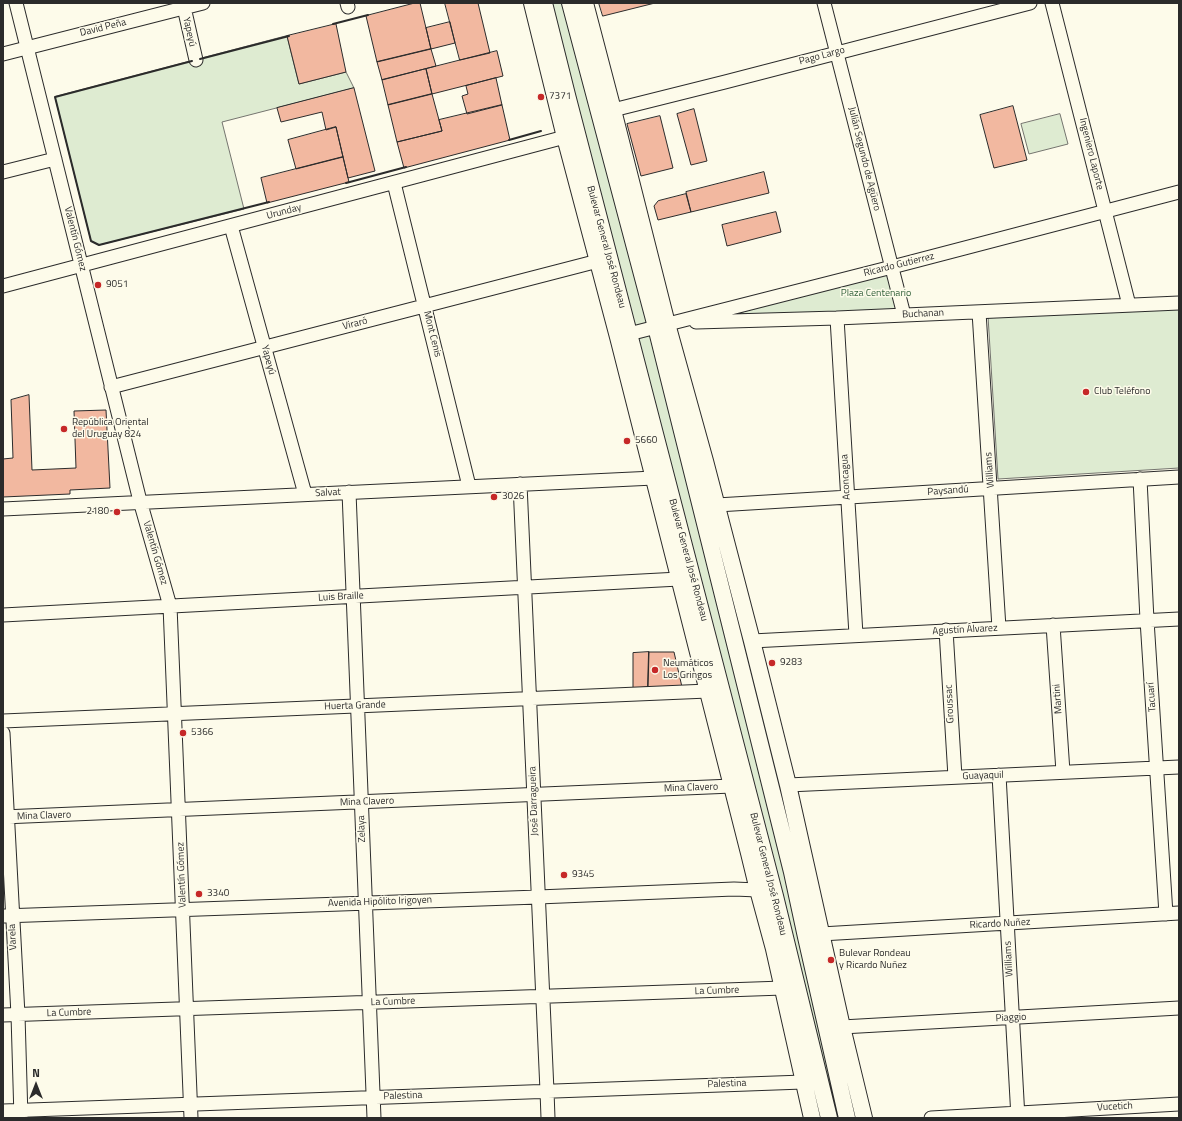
<!DOCTYPE html>
<meta charset="utf-8">
<style>
body{margin:0}
#map{position:relative;width:1182px;height:1121px;overflow:hidden;background:#fdfbea;font-family:"Titillium Web",sans-serif}
canvas{display:block}
.frame{position:absolute;inset:0;border:4px solid #2b2b2b;pointer-events:none}
.north{position:absolute;left:16px;top:1065px;width:40px;height:40px;-webkit-text-stroke:3px #fdfbea;paint-order:stroke;rotate:0deg;font-size:11px;font-weight:700;line-height:16px;text-align:center;color:#2b2b2b}
.north::after{content:'';display:block;margin:auto;width:14px;height:18px;background:#2b2b2b;clip-path:polygon(50% 0,100% 100%,50% 72%,0 100%)}
</style>
<div id="map">
<canvas width="1182" height="1121"></canvas>
<div class="frame"></div>
<div class="north">N</div>
</div>
<script>
const ctx = document.querySelector('canvas').getContext('2d');
ctx.lineJoin = 'round';
function paint(path, color) { ctx.fillStyle = color; ctx.fill(path, 'evenodd'); }
function stroke(path, color, width, dash) { ctx.strokeStyle = color; ctx.lineWidth = width; ctx.lineCap = dash ? 'butt' : 'round'; ctx.setLineDash(dash || []); ctx.stroke(path); }
function label(font, color, halo, rows, align = 'center') {
  ctx.font = font + ' "Titillium Web",sans-serif'; ctx.lineWidth = 3; ctx.setLineDash([]); ctx.textBaseline = 'middle'; ctx.strokeStyle = halo; ctx.fillStyle = color; for (const [text, x, y, turn = 0] of rows) {
    ctx.save(); ctx.translate(x, y); ctx.rotate((+turn || 0) * Math.PI / 180); ctx.textAlign = isNaN(turn) ? turn : align; if (halo) ctx.strokeText(text, 0, 0); ctx.fillText(text, 0, 0); ctx.restore();
  }
}
const green = new Path2D(`
 M532,3H585L864,1118H812Z
 M287,36L299,84L346,72L354,88L222,122L244,209L99,245L91,241L55,97Z
 M1060,114L1068,144L1029,154L1021,124Z
 M889,271L900,312L736,314Z
 M1179,306V468L998,479L988,316Z`);
const building = new Path2D(`
 M415,3H420L431,49L377,62L366,16Z
 M445,3H478L490,53L460,60Z
 M599,3H655L603,16Z
 M450,22L455,43L431,49L426,28Z
 M336,24L346,72L299,84L287,36Z
 M431,49L436,66L382,80L377,62Z
 M497,51L503,76L432,94L426,69Z
 M426,69L432,94L388,105L382,80Z
 M496,78L502,105L467,114L462,96L468,94L466,86Z
 M354,88L375,171L348,178L336,127L326,130L322,112L281,122L277,108Z
 M432,94L442,131L397,142L388,105Z
 M502,105L510,140L404,168L397,142L442,131L439,120Z
 M1013,106L1027,160L994,168L980,115Z
 M694,109L707,161L691,165L677,114Z
 M660,116L673,168L641,176L627,124Z
 M336,127L343,157L296,169L288,140Z
 M343,157L349,182L267,203L261,178Z
 M764,172L769,193L691,212L686,192Z
 M686,194L691,212L658,220L654,206L658,201Z
 M776,212L781,232L727,246L722,225Z
 M29,395L32,470L76,468L74,411L106,410L110,488L70,490V494L3,497V459L13,458L11,400Z
 M649,652H674L682,687H648Z
 M649,652L648,687L633,688V653Z`);
const minor = new Path2D(`
 M16,3L140,501L170,606L191,1118
 M183,3L196,60
 M347,3L348,7
 M824,3L904,315
 M1052,3L1129,305
 M3,54L203,3
 M613,110L725,82L1030,3
 M3,172L55,159
 M394,183L469,486
 M231,226L305,494
 M3,286L565,137
 M979,312L999,628
 M837,318L856,635
 M696,322L837,318L1179,303
 M621,336L892,267L1179,192
 M111,387L598,261
 M1140,479L1147,620L1166,914
 M520,484L547,1091L548,1118
 M349,492L374,1118
 M717,505L1179,477
 M3,509L654,478
 M3,615L679,579
 M1053,625L1063,772
 M946,630L955,777
 M752,641L1179,619
 M3,721L708,691
 M3,733L18,1015L21,1118
 M999,775L1018,1118
 M788,785L1179,767
 M3,817L732,786
 M3,916L538,897L734,889L758,890
 M821,934L1179,913
 M3,1015L783,988
 M842,1027L1179,1008
 M3,1111L803,1082
 M931,1118L1179,1104`);
const major = new Path2D(`
 M532,3L565,137L618,337L749,853L758,890L774,949L812,1118
 M544,3L567,95L775,896L829,1118
 M570,3L656,327L792,872L806,937L847,1118
 M585,3L613,110L667,324L705,461L752,641L788,785L842,1027L864,1118`);
const wall = new Path2D(`
 M333,24L368,15
 M200,59L289,36
 M192,61L55,97L91,241L99,245L269,202
 M509,140L541,131
 M346,183L406,167`);
const markers = [
 [541,97,4,"#c62828"],
 [98,285,4,"#c62828"],
 [1086,392,4,"#c62828"],
 [64,429,4,"#c62828"],
 [627,441,4,"#c62828"],
 [494,497,4,"#c62828"],
 [117,512,4,"#c62828"],
 [772,663,4,"#c62828"],
 [655,670,4,"#c62828"],
 [183,733,4,"#c62828"],
 [564,875,4,"#c62828"],
 [199,894,4,"#c62828"],
 [831,960,4,"#c62828"]
];
const streetNames = [
 ["David Peña",103,28,-14],
 ["Yapeyú",189,32,77],
 ["Pago Largo",822,56,-15],
 ["Ingeniero Laporte",1091,154,76],
 ["Julián Segundo de Agüero",864,159,76],
 ["Urunday",284,212,-15],
 ["Valentín Gómez",75,239,76],
 ["Bulevar General José Rondeau",606,247,75],
 ["Ricardo Gutierrez",899,265,-14],
 ["Buchanan",923,314,-3],
 ["Viraró",355,324,-14],
 ["Mont Cenis",432,334,76],
 ["Yapeyú",268,360,75],
 ["Williams",990,470,-94],
 ["Aconcagua",846,477,-93],
 ["Paysandú",948,491,-4],
 ["Salvat",328,493,-3],
 ["Valentín Gómez",155,553,74],
 ["Bulevar General José Rondeau",688,560,75],
 ["Luis Braille",341,597,-3],
 ["Agustín Álvarez",965,630,-3],
 ["Tacuarí",1152,697,-94],
 ["Martini",1058,699,-94],
 ["Groussac",950,704,-93],
 ["Huerta Grande",355,706,-2],
 ["Guayaquil",983,776,-2],
 ["Mina Clavero",691,788,-2],
 ["José Darragueira",534,801,-92],
 ["Mina Clavero",367,802,-2],
 ["Mina Clavero",44,816,-2],
 ["Zelaya",362,829,-92],
 ["Bulevar General José Rondeau",768,874,76],
 ["Valentín Gómez",182,875,-92],
 ["Avenida Hipólito Irigoyen",380,902,-2],
 ["Ricardo Nuñez",1000,924,-3],
 ["Varela",13,937,-93],
 ["Williams",1009,959,-93],
 ["La Cumbre",717,991,-2],
 ["La Cumbre",393,1002,-2],
 ["La Cumbre",69,1013,-2],
 ["Piaggio",1011,1018,-3],
 ["Palestina",727,1084,-2],
 ["Palestina",403,1096,-2],
 ["Vucetich",1115,1107,-3]
];
const poiNames = [
 ["7371",549,97],
 ["9051",106,285],
 ["Club Teléfono",1094,392],
 ["República Oriental",72,423],
 ["del Uruguay 824",72,435],
 ["5660",635,441],
 ["3026",502,497],
 ["2180",109,512,"right"],
 ["9283",780,663],
 ["Neumáticos",663,664],
 ["Los Gringos",663,676],
 ["5366",191,733],
 ["9345",572,875],
 ["3340",207,894],
 ["Bulevar Rondeau",839,954],
 ["y Ricardo Nuñez",839,966]
];
const parkNames = [
 ["Plaza Centenario",876,294]
];
paint(green, '#deebd1');
stroke(green, '#74746e', 1);
paint(building, '#f2b8a0');
stroke(building, '#2b2b2b', 1);
stroke(minor, '#2b2b2b', 15);
stroke(major, '#2b2b2b', 18);
stroke(minor, '#fdfbea', 13);
stroke(major, '#fdfbea', 16);
stroke(wall, '#2b2b2b', 2);
for (const [x, y, r, color] of markers) { const dot = new Path2D(); dot.arc(x, y, r, 0, 2 * Math.PI); ctx.fillStyle = color; ctx.fill(dot); stroke(dot, '#fdfbea', 1.5); }
label('10px', '#2b2b2b', '#fdfbea', streetNames);
label('10px', '#2b2b2b', '#fdfbea', poiNames, 'left');
label('10px', '#34623c', '#fdfbea', parkNames);
</script>
